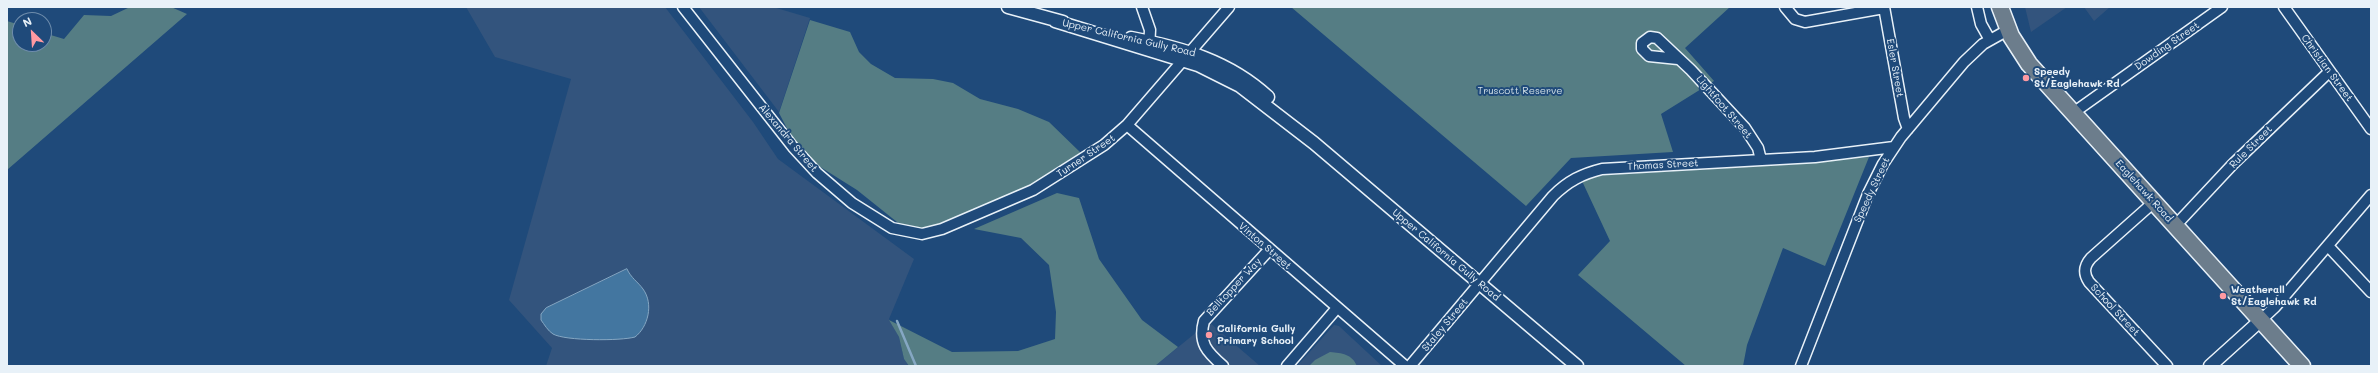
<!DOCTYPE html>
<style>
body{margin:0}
#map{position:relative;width:2378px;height:373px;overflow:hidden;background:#1f4a7a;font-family:Mali,sans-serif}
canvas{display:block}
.frame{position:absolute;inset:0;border:8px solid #e8f1f8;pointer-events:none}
.north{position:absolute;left:12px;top:12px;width:40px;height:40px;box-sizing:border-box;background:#1f4a7a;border:1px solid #6f8dac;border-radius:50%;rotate:335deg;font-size:11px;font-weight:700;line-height:16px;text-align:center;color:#e8f1f8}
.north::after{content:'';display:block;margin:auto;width:14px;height:18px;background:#ff9aa2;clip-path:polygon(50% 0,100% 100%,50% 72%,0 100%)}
</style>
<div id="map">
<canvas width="2378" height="373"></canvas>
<div class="frame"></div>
<div class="north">N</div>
</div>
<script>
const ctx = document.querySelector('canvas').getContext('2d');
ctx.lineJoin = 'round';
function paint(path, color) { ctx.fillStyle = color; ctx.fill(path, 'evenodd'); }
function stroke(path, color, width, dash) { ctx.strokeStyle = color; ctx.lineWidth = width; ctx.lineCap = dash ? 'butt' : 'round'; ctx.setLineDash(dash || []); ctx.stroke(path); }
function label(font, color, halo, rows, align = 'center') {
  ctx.font = font + ' Mali,sans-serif'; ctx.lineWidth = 4; ctx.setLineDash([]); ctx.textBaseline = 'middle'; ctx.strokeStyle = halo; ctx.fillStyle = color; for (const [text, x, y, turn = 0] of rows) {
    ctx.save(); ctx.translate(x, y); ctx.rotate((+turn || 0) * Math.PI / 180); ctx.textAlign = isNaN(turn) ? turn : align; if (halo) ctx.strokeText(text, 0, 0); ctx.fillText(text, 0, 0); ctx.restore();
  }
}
const built = new Path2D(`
 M466,7H665L753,122L778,159L914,259L889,319L899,337L904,359L909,366H546L552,348L509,300L571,79L495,57Z
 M699,7H773L810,18L779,112Z
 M2025,7H2067L2031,32Z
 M2084,7H2110L2094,21Z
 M1209,322L1260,366H1155Z
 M1334,325L1339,326L1382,366H1297Z`);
const green = new Path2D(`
 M130,7H171L187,14L7,170V21L20,25V44H44V33L64,39L84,15L111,16Z
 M1291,7H1730L1685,48L1714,81L1661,114L1673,152L1571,158L1526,206Z
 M810,20L850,32L859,52L871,64L895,78L933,79L953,83L980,99L1018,109L1049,122L1081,153L1025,189L923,230L902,226L857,190L814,163L793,140L779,113Z
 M1869,157L1825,266L1783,248L1747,345L1743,366H1686L1578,275L1610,241L1582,181L1584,180L1604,175L1743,167Z
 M1057,193L1079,198L1099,259L1142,320L1178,347L1155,366H909L904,359L899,337L889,320L952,352L1018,351L1055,339L1056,312L1049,265L1021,238L974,229Z
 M1330,352C1342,353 1352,354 1357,366H1309L1315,360Z`);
const water = new Path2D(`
 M627,269C631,278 638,282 643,289C654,304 648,327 635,337C621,341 565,341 553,334C548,331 544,324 541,320V314L546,308Z`);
const stream = new Path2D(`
 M897,321L916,366`);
const minor = new Path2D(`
 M683,7L793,147L817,173L852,203L892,228L922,234L942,229L1033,190L1104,145L1127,125L1229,7
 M1142,7L1150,30L1149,48
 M1785,7L1795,19L1805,22L1884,8
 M1884,7L1904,118L1908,129
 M1977,7L1981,24L1990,40
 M2284,7L2371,129
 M1678,59L1649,56L1642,49V43L1650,37L1657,38L1691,70L1745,128L1758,148L1761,160
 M2073,113L2222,7
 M1127,125L1405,366
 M2154,202L2091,258C2084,266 2083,273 2089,282L2167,366
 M2175,226L2233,164L2329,72
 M2328,246L2371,292
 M2261,320L2275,307L2371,195
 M1223,366C1207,352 1198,343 1204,321L1269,250
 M1287,366L1337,308
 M1410,366L1553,196C1568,181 1582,174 1602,169L1815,157L1894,147
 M1801,366L1868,194L1883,164L1901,137L1964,62L1983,44L2008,30`);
const tertiary = new Path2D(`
 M1008,7L1063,22
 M1055,21L1198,65L1240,86L1314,143L1577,366
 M1131,38C1182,48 1229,61 1268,97
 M2210,366L2261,320`);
const primary = new Path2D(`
 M2000,7L2011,36L2029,64L2302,366`);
const markers = [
 [2026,78,4,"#ff9aa2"],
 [2223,296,4,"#ff9aa2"],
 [1209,335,4,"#ff9aa2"]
];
const streetNames = [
 ["Upper California Gully Road",1129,38,13],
 ["Dowding Street",2167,46,-35],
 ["Esler Street",1895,68,80],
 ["Christian Street",2327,68,54],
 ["Lightfoot Street",1724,107,49],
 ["Alexandra Street",788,138,50],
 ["Rule Street",2251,147,-45],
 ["Turner Street",1086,156,-34],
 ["Thomas Street",1663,165,-3],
 ["Speedy Street",1872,190,-65],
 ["Eaglehawk Road",2144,191,48],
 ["Vinton Street",1265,246,41],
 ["Upper California Gully Road",1446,255,40],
 ["Belltopper Way",1234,287,-47],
 ["School Street",2115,310,47],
 ["Staley Street",1445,325,-50]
];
const poiNames = [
 ["Speedy",2034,72],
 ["St/Eaglehawk Rd",2034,84],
 ["Weatherall",2231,290],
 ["St/Eaglehawk Rd",2231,302],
 ["California Gully",1217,329],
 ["Primary School",1217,341]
];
const parkNames = [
 ["Truscott Reserve",1520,91]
];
paint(built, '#33547d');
paint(green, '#557d84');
paint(water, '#4376a0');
stroke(water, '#85a7c3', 1);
stroke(stream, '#85a7c3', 2.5);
stroke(minor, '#e8f1f8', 13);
stroke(tertiary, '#e8f1f8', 15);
stroke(primary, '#e8f1f8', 19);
stroke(minor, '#1f4a7a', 10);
stroke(tertiary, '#1f4a7a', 12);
stroke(primary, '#6c7d8c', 16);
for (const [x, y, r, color] of markers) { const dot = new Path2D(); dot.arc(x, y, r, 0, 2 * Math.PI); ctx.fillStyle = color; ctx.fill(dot); stroke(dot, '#1f4a7a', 1.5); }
label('10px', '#e8f1f8', '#1f4a7a', streetNames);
label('bold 10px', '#e8f1f8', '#1f4a7a', poiNames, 'left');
label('10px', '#d2e0e7', '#1f4a7a', parkNames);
</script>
